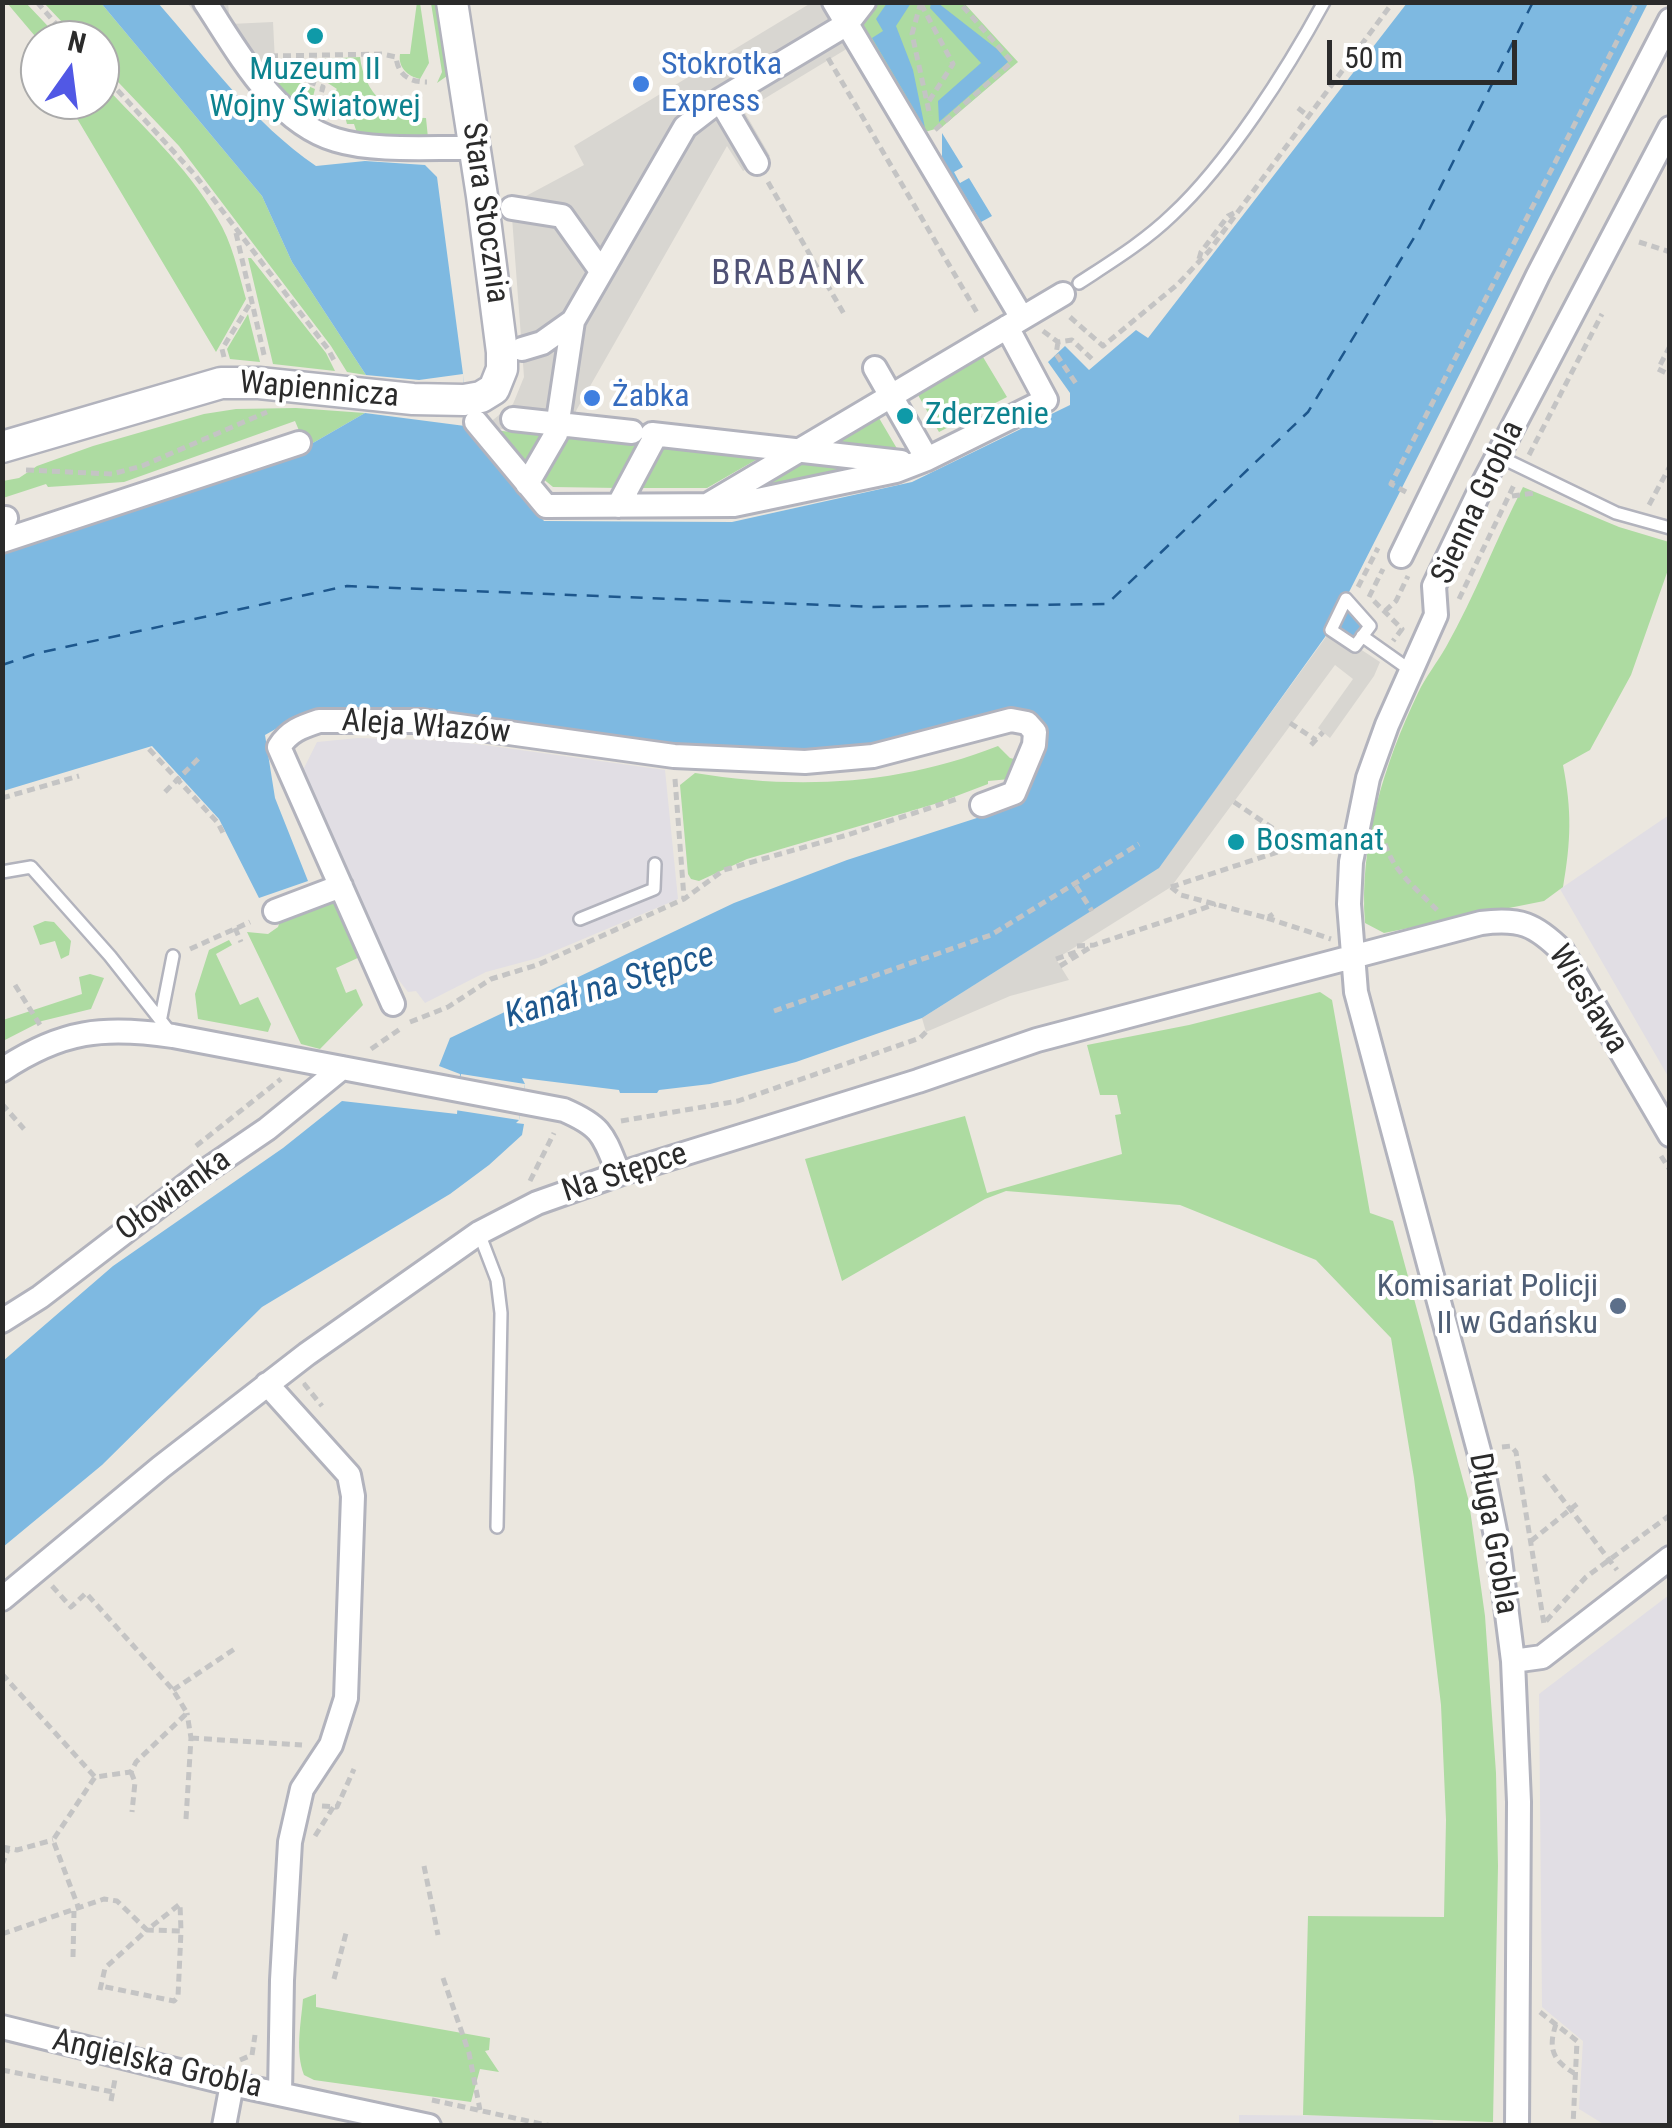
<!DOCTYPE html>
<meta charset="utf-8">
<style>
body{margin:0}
#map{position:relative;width:1672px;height:2128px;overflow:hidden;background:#ebe7df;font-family:"Roboto Condensed",sans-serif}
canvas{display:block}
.frame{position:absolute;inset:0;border:5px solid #2b2b2b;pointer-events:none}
.north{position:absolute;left:20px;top:20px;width:100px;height:100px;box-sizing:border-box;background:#fff;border:2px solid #aaa;border-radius:50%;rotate:14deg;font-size:28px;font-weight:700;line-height:40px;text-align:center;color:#2b2b2b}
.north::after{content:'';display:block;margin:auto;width:35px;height:45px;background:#5158e5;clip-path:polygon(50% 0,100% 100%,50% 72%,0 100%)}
.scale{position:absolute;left:1327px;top:40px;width:190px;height:45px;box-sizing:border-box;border:5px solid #2b2b2b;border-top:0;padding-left:12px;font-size:30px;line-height:35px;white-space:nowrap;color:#2b2b2b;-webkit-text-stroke:8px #fff;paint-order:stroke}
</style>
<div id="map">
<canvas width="1672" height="2128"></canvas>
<div class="frame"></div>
<div class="north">N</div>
<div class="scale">50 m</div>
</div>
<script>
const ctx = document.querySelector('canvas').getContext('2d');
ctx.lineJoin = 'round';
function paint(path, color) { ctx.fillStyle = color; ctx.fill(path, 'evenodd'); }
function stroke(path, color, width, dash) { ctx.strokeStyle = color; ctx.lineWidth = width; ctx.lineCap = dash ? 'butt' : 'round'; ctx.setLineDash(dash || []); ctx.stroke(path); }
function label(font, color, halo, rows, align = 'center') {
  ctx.font = font + ' "Roboto Condensed",sans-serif'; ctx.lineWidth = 8; ctx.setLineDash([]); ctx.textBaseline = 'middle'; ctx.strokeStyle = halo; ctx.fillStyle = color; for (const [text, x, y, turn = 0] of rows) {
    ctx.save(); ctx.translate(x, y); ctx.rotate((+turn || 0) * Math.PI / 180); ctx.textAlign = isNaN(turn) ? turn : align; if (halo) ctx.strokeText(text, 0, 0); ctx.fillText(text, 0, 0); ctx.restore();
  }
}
const industrial = new Path2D(`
 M358,738L455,741L665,770L678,899L538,958L486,972L425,1003L416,991L408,992L394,974L302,772L317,742Z
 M1669,815V1078L1560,889Z
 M1669,1595V2125H1605L1579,2109L1583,2041L1542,2007L1539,1694Z
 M1239,2115L1365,2116L1433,2121V2125H1239Z`);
const green = new Path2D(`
 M417,2L420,3L429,63L420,79C407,76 398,67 400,54H410Z
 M7,3H26L61,40L40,42Z
 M44,3H101L262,196L292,262L366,375L347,372L331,346L179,146L100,63V40H79Z
 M431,3H442L450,67L447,76L437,83L442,72Z
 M848,3H964L1018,62L942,127L925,132Z
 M360,57C364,92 389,118 426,118L428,138L357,133L354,124H347L344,113L324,116V102L337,89L314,74L321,59Z
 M275,72L315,89L308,116L276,87Z
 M100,81C140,124 187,166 217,218C232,242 238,271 246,299L216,352L66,100H100Z
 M248,258H251L326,353L335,371L273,364Z
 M248,314L260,362L230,359L227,349Z
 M983,357L1007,397L939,432L918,395Z
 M296,408L365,413L306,447L295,421L124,482L48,487L46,484L3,498V481L19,478L37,466L93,446L204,414L236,409Z
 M879,418L899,452L835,444Z
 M494,430L546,436L527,469Z
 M565,437L643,445L618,488L553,487L542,478Z
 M658,447L761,457L707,488H634Z
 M804,460L855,466L759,487Z
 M1523,487L1619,527L1669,542V567L1631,675L1590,750L1563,765C1572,811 1571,841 1563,887L1544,901L1384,933L1365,923C1359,844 1384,764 1418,693C1426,676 1437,663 1446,647C1475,596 1496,539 1523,487Z
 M998,746L1010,758L1018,760L1010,779L988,781V784L938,803L747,859L699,881L691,879L688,874L680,785L695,773C798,790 899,785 998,746Z
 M333,897L362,956L336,968L346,993L356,989L363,1005L320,1049L301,1044L247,932L268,934L278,927L282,915Z
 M45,921L54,922L71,941L69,955L61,959L55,941L40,945L33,926Z
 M229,940L232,945L216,954L240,1005L258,997L271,1024L268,1032L198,1019L195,994L209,950Z
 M90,974L104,978L91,1009L42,1021L3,1041V1020L82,994L79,977Z
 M1320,992L1332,1000L1370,1213L1393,1221L1469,1502L1485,1616L1496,1773L1498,1866L1493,2122L1303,2115L1308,1916L1444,1917L1446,1820L1441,1705L1414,1478L1391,1338L1316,1260L1180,1205L1006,1191L985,1199L842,1281L805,1159L965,1116L987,1193L1122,1154L1115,1115L1121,1114L1117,1095H1100L1087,1045L1189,1025Z
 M316,1994V2007L490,2038L489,2050L485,2051L499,2072L480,2069L471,2102L314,2080L304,2075C295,2052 301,2023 303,1999Z`);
const plaza = new Path2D(`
 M187,3H228L230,24L273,22L275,62H234Z
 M811,3H848L868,36L744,111L770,156L743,171L727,146L577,409L566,435L491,428L489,423L513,404L524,377L511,204L584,165L574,146Z
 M1331,630L1380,662L1374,676L1330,738L1318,728L1353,679L1335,665L1171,887L1056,959L1069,980L1010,996L926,1032L922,1018L1158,868Z`);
const water = new Path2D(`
 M101,3H158C208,60 253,123 316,166L365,161L425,165L437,177L463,374L465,426L544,521L732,522L912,482L1070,405V393L1048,362L1065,346L1089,370L1136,330L1148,338L1407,3H1648L1346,598L1370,626L1355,646L1330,630L1159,868L922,1018L796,1062L710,1084L659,1090L657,1093H620L619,1090L522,1078L525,1084L519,1120L516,1123L524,1124L522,1135L489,1165L450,1194L262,1307L102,1465L3,1547V1361L113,1266L283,1148L342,1101L457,1114L460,1074L439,1066L450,1038L734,903L847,860L1014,806L1024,798L1046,747L1040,721L1016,709L868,747L804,756L650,745L486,717L417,712L311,714L288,722L265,735L275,798L308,881L259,898L219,819L152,746L3,791V550L306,447L365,413L366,375L292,262L262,196Z
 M887,3H911L896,26L913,70L925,128L872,38L883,31L876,19Z
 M931,3H938L997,49L1008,62L939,122L938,101L981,63L930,8Z
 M942,133L963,167L954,172L960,183L969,178L992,216L981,222L942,158Z`);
const pier = new Path2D(`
 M463,374L465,426L365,413L366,375L419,380Z
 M461,1074L525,1084L519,1120L455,1110Z`);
const ferry = new Path2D(`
 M2,665L38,653L347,586L873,607L1107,604L1308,412L1420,228L1533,2`);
const path = new Path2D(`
 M37,2L70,40
 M921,2L912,34L930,116
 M921,4L953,64L929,101
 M270,56L382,54L396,57C398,75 409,82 427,82
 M828,58L979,316
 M100,71L195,175L328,349L336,364
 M284,72L323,87L318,104
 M308,81L312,55
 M1298,108L1307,115
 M935,130L1012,62L959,2
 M768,182L844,314
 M236,233L265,359
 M1639,242L1670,252
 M1199,259L1201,252L1228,216L1234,213
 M1070,317L1103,346L1178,284L1209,251L1393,2
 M1043,331L1058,342L1072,340L1093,360
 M1058,342L1056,354L1077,385
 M1670,346L1658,369L1670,375
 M224,357L222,349L251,302
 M1529,455L1602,314
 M26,470L112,474L142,466L267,412
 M1406,492L1391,484L1637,2
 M1512,496L1534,493
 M1649,505L1670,466
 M1358,587L1378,548
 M1369,597L1383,569
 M1459,599L1515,483
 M1374,601L1402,629L1393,641
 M1385,611L1396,601L1408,576
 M1290,723L1316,740
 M1311,745L1323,732
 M149,749L218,823L225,837
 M675,779L684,898
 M165,792L201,756
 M2,798L79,776
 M1234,802L1293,842
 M1382,831C1388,868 1412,884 1437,910
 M1076,886L1092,911
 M1171,887L1293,847
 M1171,887L1181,895L1267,918L1273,914
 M1267,918L1331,939
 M235,928L241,942
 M1077,946L1094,945L1216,904
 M190,949L250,922
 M1056,959L1076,952
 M1060,966L1091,947
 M15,985L40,1025
 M774,1011L991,935L1139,844
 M410,1022L448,1007L491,979L537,965L684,899L724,870L847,835L960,798
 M371,1049L403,1027
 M2,1104L24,1129
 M621,1121L738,1101L920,1038L926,1032
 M196,1146L281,1079
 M1661,1156L1670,1170
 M530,1181L554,1133
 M307,1384L305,1385L322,1406
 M1502,1447L1511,1446L1516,1452L1544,1624
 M1544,1475L1617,1570
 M1531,1541L1577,1504
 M52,1586L71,1607L86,1593L173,1690L187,1713L136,1762L131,1772L95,1777L53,1840L79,1909
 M1546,1621L1586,1577L1670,1515
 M2,1674L95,1777
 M173,1690L236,1648
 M191,1738L302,1745
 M131,1772L135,1782L132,1812
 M322,1806L337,1807L354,1769
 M186,1819L191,1738L187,1713
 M315,1836L334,1806
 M2,1847L17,1850L53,1840
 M2,1865L8,1849
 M424,1866L438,1935
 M2,1934L104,1899L117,1901L147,1930L180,1904L181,1931
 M73,1957L74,1911
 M443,1978L469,2053L480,2110
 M334,1979L346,1933
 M100,1990L105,1968L147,1930L181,1931L178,1997L174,2001L101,1986
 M1540,2012L1577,2041L1573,2126
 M1556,2024C1548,2048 1552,2060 1574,2073
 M240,2060L252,2055L255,2035
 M2,2070L113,2092
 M432,2100L551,2126
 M111,2101L115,2079`);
const lane = new Path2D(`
 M1079,283C1111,262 1144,242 1172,215C1228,163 1287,70 1324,2
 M1498,456L1616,513L1670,528
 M1346,599L1370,626L1355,646L1331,630Z
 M1362,636L1410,670
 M2,872L31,867L110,956L173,1036
 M580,919L654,889L655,864
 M161,1017L173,956
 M479,1233L497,1280L501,1313L497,1527`);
const street = new Path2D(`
 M205,2C238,52 275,122 336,140C375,152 433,147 475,148
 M834,2L1022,318
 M720,100L757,163
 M512,208L562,216L601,271
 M522,349L542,343L573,321L685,127L720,100L847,24L864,2
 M875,368L927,459
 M513,419L632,432
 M476,422L546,506L734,505L896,471L927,459L1046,400L1007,327
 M652,434L901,462
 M527,484L556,434L573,321
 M709,504L1063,294
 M618,506L656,435
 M2,520L6,518
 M2,541L299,443
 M1401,556L1538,275L1670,20
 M275,911L341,886
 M393,1004L279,747C289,731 301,727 319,721H423L674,756L805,762L873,756L1011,720L1027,723L1035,732L1034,745L1014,793L982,805
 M2,1070C62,1030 104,1026 173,1036L564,1110C603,1127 603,1135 619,1174
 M2,1321L40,1297L198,1176L267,1129L342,1068
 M267,1384L349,1475L353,1496L346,1698L331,1745L302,1789L290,1842L282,1980L280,2094
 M2,1599L161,1467L307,1354L479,1233L537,1203L619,1174L918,1081L1037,1040L1481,923C1520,918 1535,924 1563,952L1670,1135
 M1513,1661L1542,1657L1670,1558
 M2,2027L232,2084L429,2126
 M224,2126L232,2084
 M1517,2126L1519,1802L1513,1661L1499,1551L1479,1451L1356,992L1349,904L1351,862L1368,778L1387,725L1436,615L1434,586L1484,482L1670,128`);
const secondary = new Path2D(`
 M2,447L221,383H259L413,399L464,400L481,397L494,389L502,369V352L482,196L452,2`);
const markers = [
 [315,36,10,"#0f9aa8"],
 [641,84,10,"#3f7fe0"],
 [592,398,10,"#3f7fe0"],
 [905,416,10,"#0f9aa8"],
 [1236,842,10,"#0f9aa8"],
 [1618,1306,10,"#5c6f8a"]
];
const shopNames = [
 ["Stokrotka",661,66],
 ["Express",661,103],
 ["Żabka",612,398]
];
const cultureNames = [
 ["Muzeum II",315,71,"center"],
 ["Wojny Światowej",315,108,"center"],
 ["Zderzenie",925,416],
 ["Bosmanat",1256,842]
];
const streetNames = [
 ["Stara Stocznia",484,213,82],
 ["Wapiennicza",319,391,5],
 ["Sienna Grobla",1479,503,-65],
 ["Aleja Włazów",426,728,4],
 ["Wiesława",1587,1000,58],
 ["Na Stępce",625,1174,-18],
 ["Ołowianka",174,1196,-36],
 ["Długa Grobla",1492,1534,80],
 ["Angielska Grobla",157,2065,13]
];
const serviceNames = [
 ["Komisariat Policji",1598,1288],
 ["II w Gdańsku",1598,1325]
];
const neighbourhoodNames = [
 ["BRABANK",789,275]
];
const waterNames = [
 ["Kanał na Stępce",610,987,-17]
];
paint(industrial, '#e1dee4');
paint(green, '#addba1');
paint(plaza, '#d8d6d1');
paint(water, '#7eb9e1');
paint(pier, '#ebe7df');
stroke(ferry, '#1d578d', 2.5, [12, 10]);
stroke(lane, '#b2b3bd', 16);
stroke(street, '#b2b3bd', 28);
stroke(secondary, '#b2b3bd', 35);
stroke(path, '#c4c4c4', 5, [8, 5]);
stroke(lane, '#fff', 11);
stroke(street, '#fff', 22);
stroke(secondary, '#fff', 30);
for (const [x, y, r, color] of markers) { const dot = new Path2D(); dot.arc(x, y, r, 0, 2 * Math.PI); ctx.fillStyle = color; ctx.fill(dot); stroke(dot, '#fff', 4); }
label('32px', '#366cbe', '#fff', shopNames, 'left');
label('32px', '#0d838f', '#fff', cultureNames, 'left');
label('32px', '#2b2b2b', '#fff', streetNames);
label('32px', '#4e5e75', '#fff', serviceNames, 'right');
ctx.letterSpacing = '2.5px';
label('35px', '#505276', '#fff', neighbourhoodNames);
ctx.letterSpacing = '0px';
label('italic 35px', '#1d578d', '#fff', waterNames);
</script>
